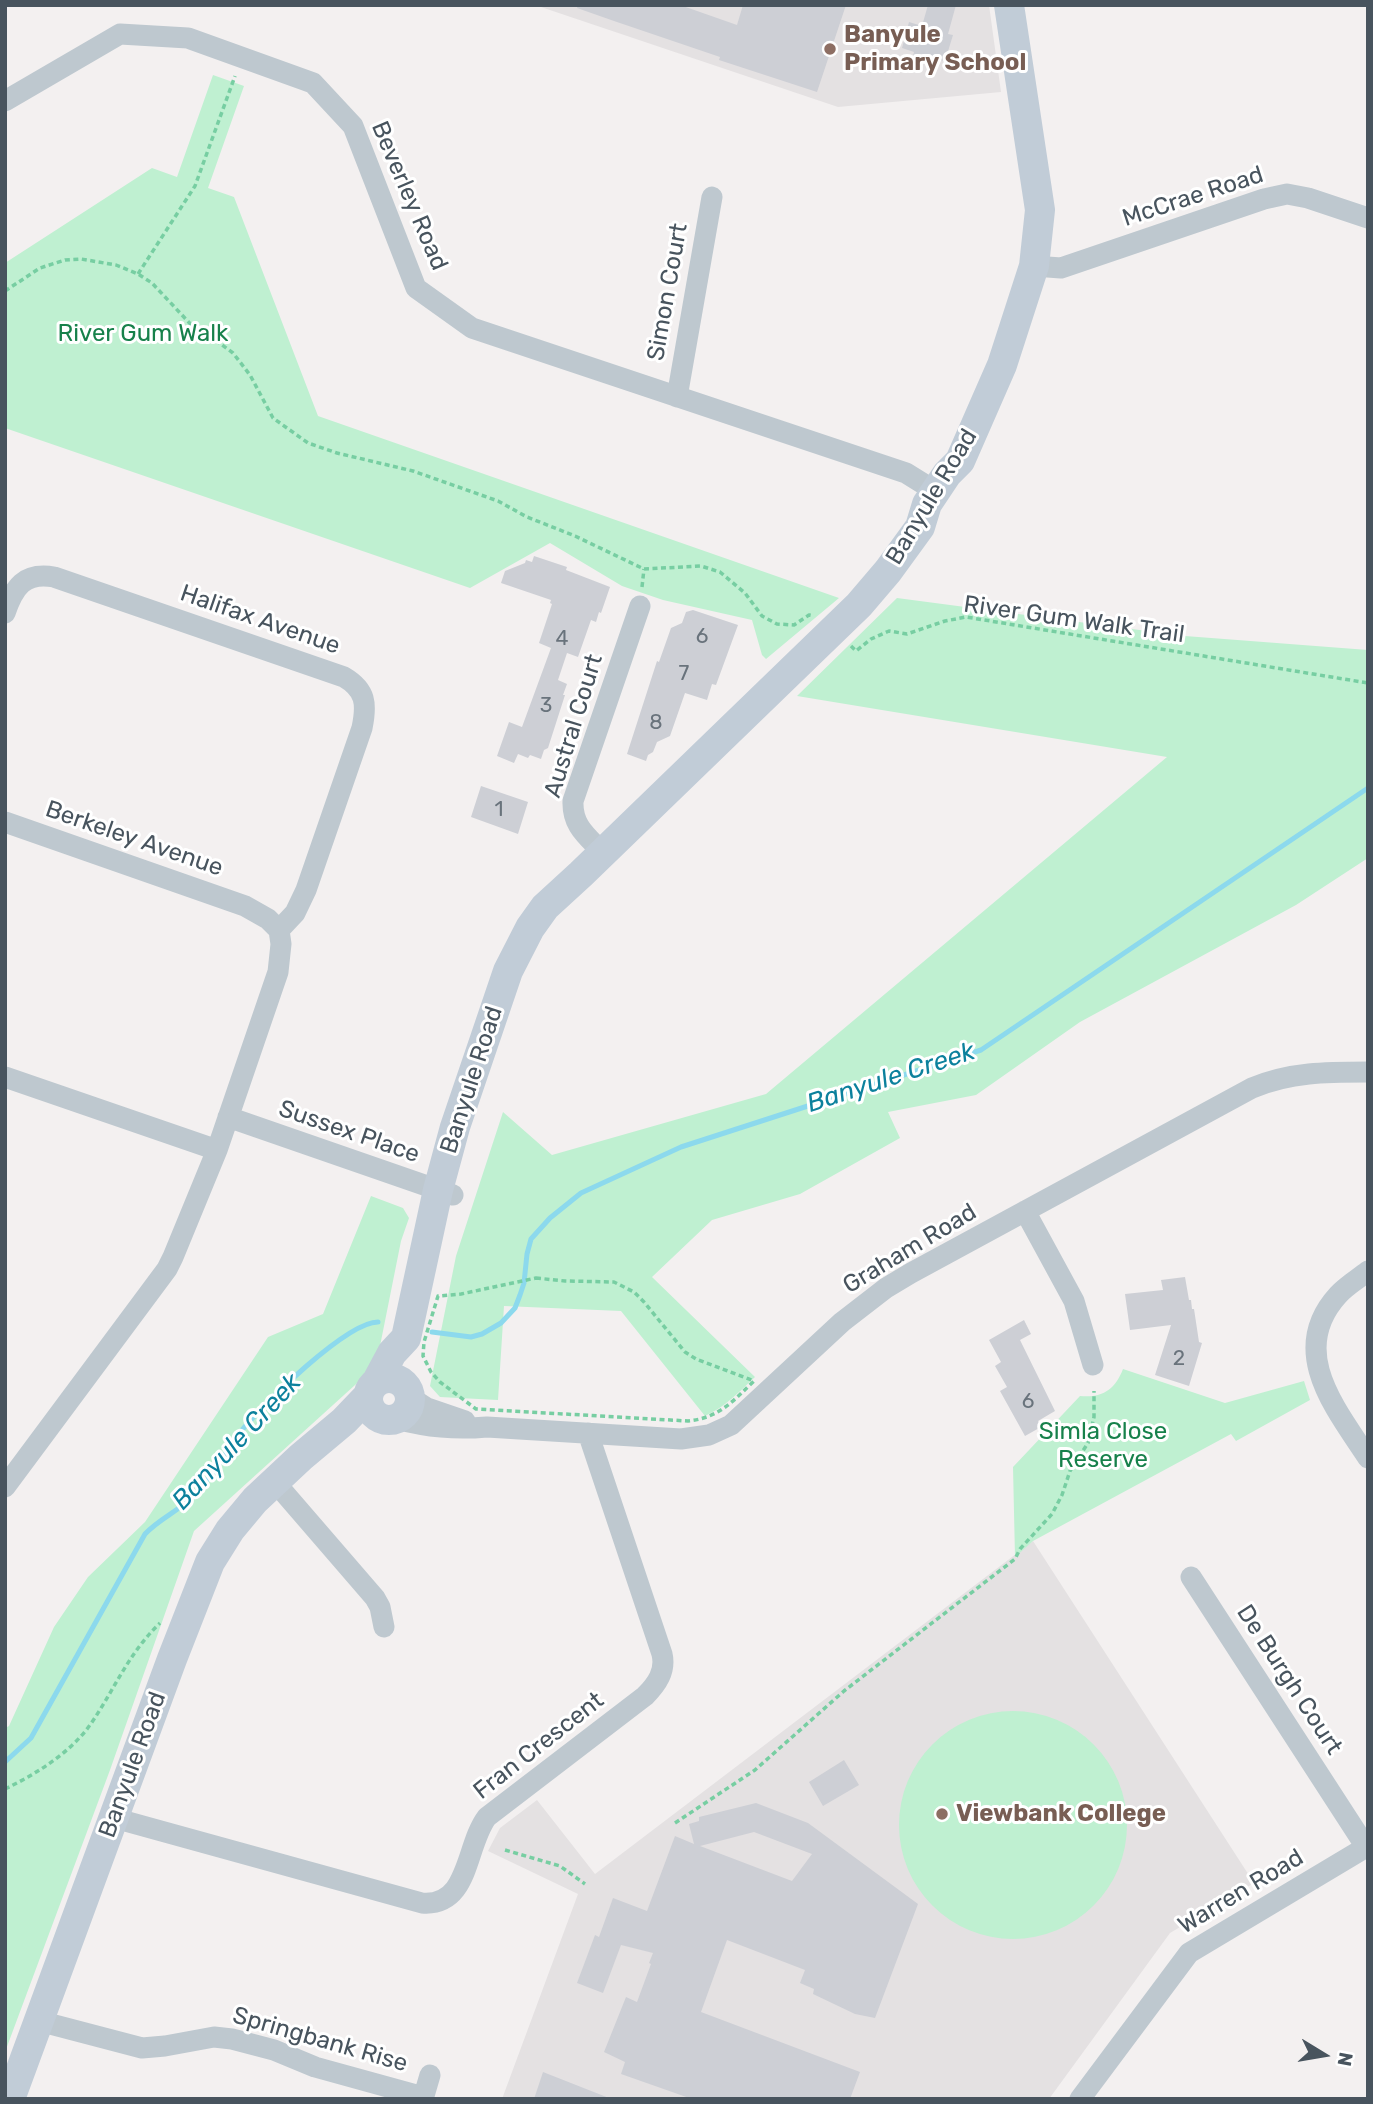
<!DOCTYPE html>
<style>
body{margin:0}
#map{position:relative;width:1373px;height:2104px;overflow:hidden;background:#f3f0f0;font-family:Rubik,sans-serif}
canvas{display:block}
.frame{position:absolute;inset:0;border:7px solid #48545e;pointer-events:none}
.north{position:absolute;left:1289px;top:2020px;width:70px;height:70px;-webkit-text-stroke:5px #fff;paint-order:stroke;rotate:101deg;font-size:19px;font-weight:700;line-height:28px;text-align:center;color:#48545e}
.north::after{content:'';display:block;margin:auto;width:24px;height:32px;background:#48545e;clip-path:polygon(50% 0,100% 100%,50% 72%,0 100%)}
</style>
<div id="map">
<canvas width="1373" height="2104"></canvas>
<div class="frame"></div>
<div class="north">N</div>
</div>
<script>
const ctx = document.querySelector('canvas').getContext('2d');
ctx.lineJoin = 'round';
function paint(path, color) { ctx.fillStyle = color; ctx.fill(path, 'evenodd'); }
function stroke(path, color, width, dash) { ctx.strokeStyle = color; ctx.lineWidth = width; ctx.lineCap = dash ? 'butt' : 'round'; ctx.setLineDash(dash || []); ctx.stroke(path); }
function label(font, color, halo, rows, align = 'center') {
  ctx.font = font + ' Rubik,sans-serif'; ctx.lineWidth = 6; ctx.setLineDash([]); ctx.textBaseline = 'middle'; ctx.strokeStyle = halo; ctx.fillStyle = color; for (const [text, x, y, turn = 0] of rows) {
    ctx.save(); ctx.translate(x, y); ctx.rotate((+turn || 0) * Math.PI / 180); ctx.textAlign = isNaN(turn) ? turn : align; if (halo) ctx.strokeText(text, 0, 0); ctx.fillText(text, 0, 0); ctx.restore();
  }
}
const education = new Path2D(`
 M535,5H989L1001,92L838,107Z
 M1033,1541L1254,1883L1170,1933L1049,2099H502L578,1894L488,1851L500,1828L537,1800L595,1874Z`);
const green = new Path2D(`
 M213,75L244,86L208,188L234,197L318,416L839,598L766,659L762,655L752,620L663,600L622,586L550,543L470,588L5,428V263L152,168L177,177Z
 M897,598L1185,636L1368,650V858L1296,905L1080,1022L976,1095L888,1112L900,1138L800,1194L712,1220L652,1277L755,1377C739,1392 725,1407 705,1416L621,1311L504,1306L498,1400L440,1397L430,1386L456,1256L503,1112L552,1155L766,1094L1167,757L797,696Z
 M371,1196L403,1208L409,1218L401,1241L376,1366L194,1531L110,1770L5,2052V1728L9,1726L54,1627L88,1577L145,1522L268,1337L323,1314Z
 M1123,1369L1225,1403L1304,1381L1310,1400L1236,1441L1231,1434L1033,1541L1015,1557L1013,1467L1080,1396C1102,1398 1115,1390 1123,1369Z
 M899 1825a114 114 0 1 1 228 0a114 114 0 1 1-228 0Z`);
const stream = new Path2D(`
 M432,1332L471,1337L482,1334L501,1323L515,1308L520,1295L524,1283L527,1254L531,1239L550,1218L581,1193L681,1147L981,1050L1368,788
 M5,1762L31,1738L145,1534C159,1519 177,1512 191,1498C212,1479 225,1452 242,1430C263,1404 347,1322 378,1322`);
const building = new Path2D(`
 M578,5H680L737,25L743,5H846L817,92L719,60L720,57L614,21L577,8Z
 M928,5H956L948,34L953,35L945,61L932,58L931,61L913,56L914,52L902,48L909,22L922,26Z
 M534,556L567,567L566,570L610,587L601,613L599,612L596,622L591,620L578,657L567,653L558,680L567,684L563,695H565L548,748L544,750L541,759L530,755L528,758L518,754L514,763L497,756L509,722L522,727L551,648L539,643L552,604L550,603L551,600L501,583L505,571L525,563L526,560L532,562Z
 M693,610L738,625L716,685L712,684L707,700L685,693L670,736L657,742L653,752L648,755L646,761L627,754L657,661L659,662L671,628L682,623L686,612Z
 M481,786L528,802L518,834L471,817Z
 M1185,1277L1189,1300H1191L1192,1309H1194L1199,1342L1202,1343L1189,1386L1155,1375L1171,1325L1130,1330L1125,1294L1163,1290L1161,1280Z
 M1024,1320L1031,1334L1020,1340L1055,1411L1038,1421L1041,1427L1025,1436L1000,1391L1007,1387L995,1366L1001,1362L989,1340Z
 M844,1760L859,1785L823,1806L809,1782Z
 M756,1803L808,1823L918,1904L875,2018L855,2014L813,1994L814,1989L800,1983L805,1970L727,1940L701,2012L860,2072L850,2099H692L621,2074L625,2062L604,2052L626,1997L637,2002L651,1964L649,1963L653,1953L621,1945L603,1993L577,1983L595,1935L599,1937L613,1898L647,1911L675,1836L694,1844L689,1824L699,1821V1817ZM754,1832L812,1854L792,1881L700,1846Z
 M543,2072L609,2098L608,2099H534Z`);
const path = new Path2D(`
 M138,274L195,186L235,76
 M5,291L40,268L65,260L81,259L116,265L138,274L152,283L197,331L214,339L233,353L250,375L273,418L308,443L337,453L413,471L498,501L527,517L575,536L644,569L701,566L720,572L745,593L762,616L777,624L794,625L809,615L814,616
 M642,587L644,569
 M851,646L856,651L871,639L889,631L907,634L945,621L966,617L1368,683
 M536,1278L565,1281L614,1282L634,1292L644,1302L685,1352L696,1359L754,1381C733,1401 719,1418 688,1421L476,1409L440,1382L431,1372L423,1356L424,1342L438,1296L461,1294Z
 M5,1789C36,1774 70,1753 90,1725C115,1689 127,1655 160,1623
 M675,1823L755,1770L844,1691L1015,1559L1020,1549L1052,1514L1062,1495L1070,1471L1088,1443L1094,1417V1391
 M505,1850L560,1866L585,1884`);
const street = new Path2D(`
 M5,101L120,34L188,38L313,83L353,126L416,288L472,328L906,473L935,491
 M1034,266L1061,268L1264,199L1287,194L1308,198L1368,218
 M677,397L712,197
 M5,613C14,587 24,572 54,577L344,677C366,690 367,704 362,728L306,890L295,913L279,930
 M5,822L245,906L268,919L279,930
 M603,853C587,836 572,826 573,801L640,606
 M5,1077L217,1150
 M228,1117L453,1195
 M1025,1211L1074,1301L1093,1365
 M1368,1271C1358,1279 1346,1286 1338,1295C1287,1351 1336,1409 1368,1458
 M410,1397L427,1408L465,1421
 M396,1419C428,1427 454,1430 487,1427L681,1439L709,1435L731,1425L842,1322L886,1288L911,1273L1252,1088C1290,1072 1327,1072 1368,1072
 M274,1481L375,1598L380,1607L384,1627
 M5,1487L167,1269L173,1257L217,1150L278,972L281,944L279,930
 M1191,1577L1366,1847
 M114,1818L422,1903C470,1907 465,1846 487,1817L645,1696C657,1684 666,1671 662,1654L588,1433
 M39,2021L142,2048L165,2046L214,2037L232,2039L274,2050L315,2067L424,2097
 M423,2099L430,2075
 M1080,2099L1189,1953L1368,1846`);
const secondary = new Path2D(`
 M368 1399a21 21 0 1 1 42 0a21 21 0 1 1-42 0Z
 M377,1381L392,1353L406,1338L438,1190L455,1127L508,971L530,928L545,907L581,874L859,605L888,571L920,527L927,504L947,474L960,461L1002,365L1034,266L1040,210L1009,5
 M10,2099L172,1659L210,1562L230,1530L255,1500L301,1457L344,1421L368,1396`);
const markers = [
 [830,49,7,"#8d6e63"],
 [942,1814,7,"#8d6e63"]
];
const numberNames = [
 ["6",702,637],
 ["4",562,639],
 ["7",684,674],
 ["3",546,706],
 ["8",656,723],
 ["1",499,810],
 ["2",1179,1359],
 ["6",1028,1402]
];
const educationNames = [
 ["Banyule",844,35],
 ["Primary School",844,63],
 ["Viewbank College",956,1814]
];
const streetNames = [
 ["Beverley Road",409,196,67],
 ["McCrae Road",1193,197,-18],
 ["Simon Court",668,292,-80],
 ["Banyule Road",932,497,-59],
 ["Halifax Avenue",260,620,19],
 ["River Gum Walk Trail",1074,620,8],
 ["Austral Court",574,726,-73],
 ["Berkeley Avenue",134,839,19],
 ["Banyule Road",472,1080,-72],
 ["Sussex Place",349,1132,19],
 ["Graham Road",910,1249,-31],
 ["De Burgh Court",1289,1680,57],
 ["Fran Crescent",539,1746,-38],
 ["Banyule Road",133,1765,-70],
 ["Warren Road",1241,1892,-31],
 ["Springbank Rise",320,2040,16]
];
const parkNames = [
 ["River Gum Walk",143,334],
 ["Simla Close",1103,1432],
 ["Reserve",1103,1460]
];
const waterNames = [
 ["Banyule Creek",891,1078,-18],
 ["Banyule Creek",237,1442,-47]
];
paint(education, '#e4e1e2');
paint(green, '#bff0d1');
stroke(stream, '#8cd9ed', 5);
paint(building, '#cdcfd5');
stroke(path, '#77cea2', 3.5, [5, 3.5]);
stroke(street, '#bec8cf', 21);
stroke(secondary, '#c1ccd7', 30);
for (const [x, y, r, color] of markers) { const dot = new Path2D(); dot.arc(x, y, r, 0, 2 * Math.PI); ctx.fillStyle = color; ctx.fill(dot); stroke(dot, '#fff', 2.5); }
label('21px', '#69737c', null, numberNames);
label('bold 24px', '#785e54', '#fff', educationNames, 'left');
label('24px', '#48545e', '#fff', streetNames);
label('24px', '#17814b', '#fff', parkNames);
label('italic 26px', '#0c819d', '#fff', waterNames);
</script>
